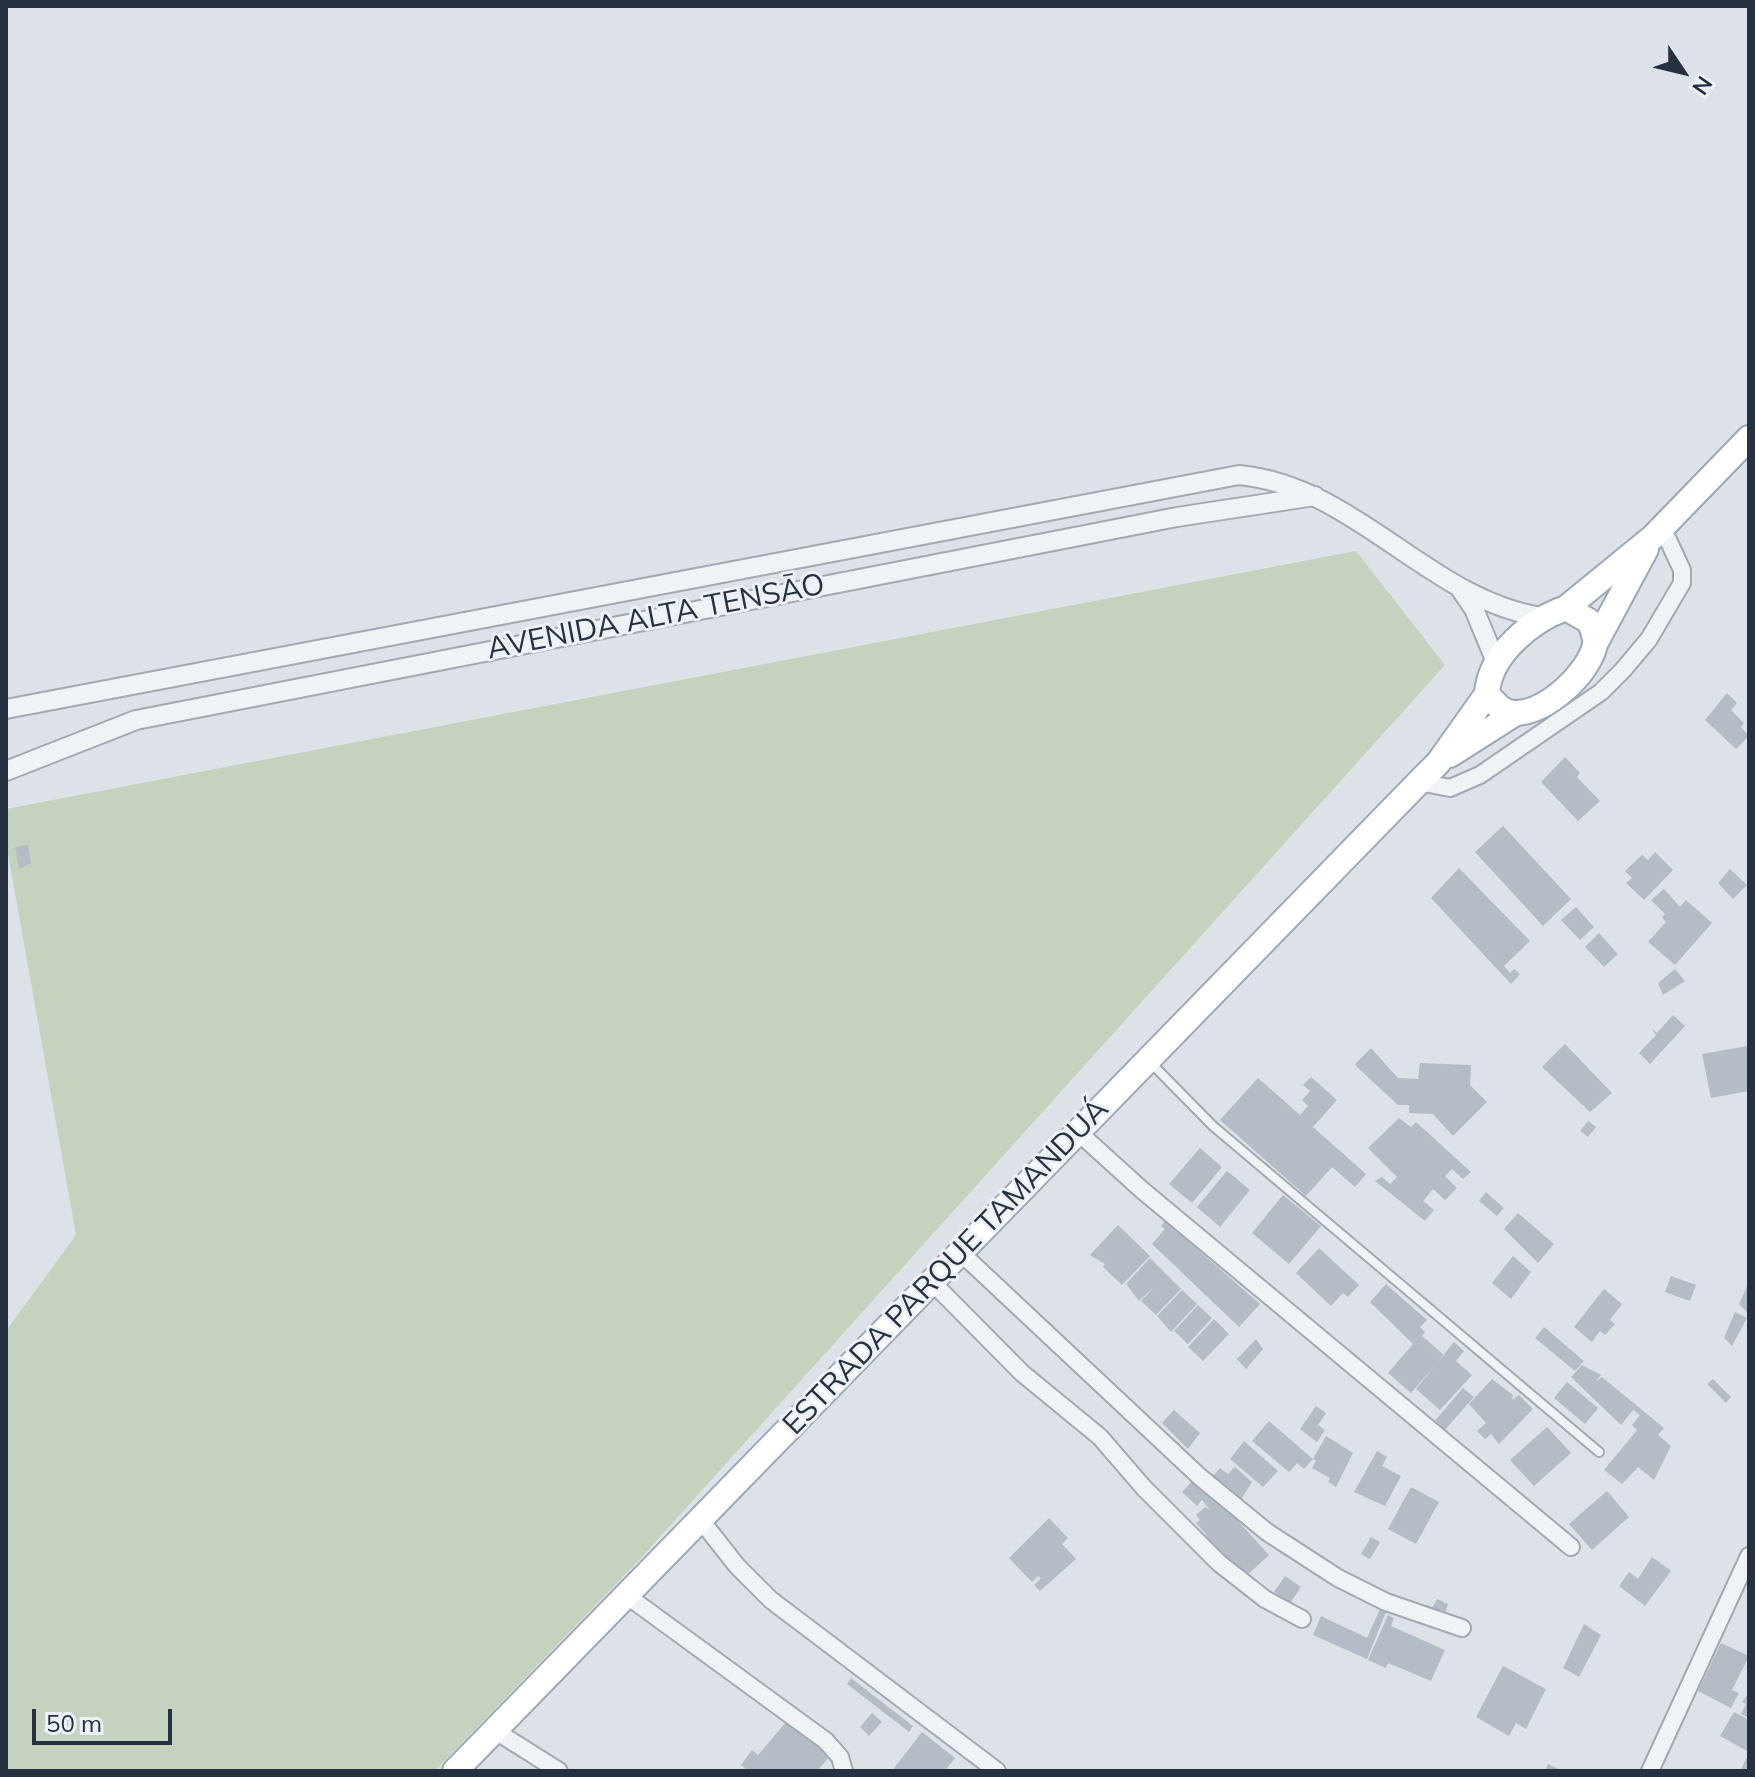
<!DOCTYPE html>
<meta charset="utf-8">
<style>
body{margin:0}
#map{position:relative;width:1755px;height:1777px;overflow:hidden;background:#dde2e8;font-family:Mulish,sans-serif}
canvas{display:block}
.frame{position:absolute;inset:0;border:8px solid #253140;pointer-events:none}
.north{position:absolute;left:1643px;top:32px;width:80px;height:80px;-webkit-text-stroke:6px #edf1f6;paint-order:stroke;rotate:125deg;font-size:22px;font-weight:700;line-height:32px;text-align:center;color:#253140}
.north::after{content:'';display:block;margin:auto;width:28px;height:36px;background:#253140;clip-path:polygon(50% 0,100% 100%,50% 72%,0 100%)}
.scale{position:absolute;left:32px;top:1709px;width:140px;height:36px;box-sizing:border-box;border:4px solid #253140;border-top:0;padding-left:10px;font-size:24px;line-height:28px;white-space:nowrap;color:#253140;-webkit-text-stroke:6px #edf1f6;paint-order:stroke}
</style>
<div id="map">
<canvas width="1755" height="1777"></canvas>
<div class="frame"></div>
<div class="north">N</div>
<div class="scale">50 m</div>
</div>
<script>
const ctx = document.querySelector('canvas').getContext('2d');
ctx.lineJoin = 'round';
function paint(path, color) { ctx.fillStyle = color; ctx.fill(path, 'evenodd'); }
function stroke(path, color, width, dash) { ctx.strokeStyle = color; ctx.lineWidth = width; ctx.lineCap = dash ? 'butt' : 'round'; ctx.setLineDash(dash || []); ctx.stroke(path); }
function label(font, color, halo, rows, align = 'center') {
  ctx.font = font + ' Mulish,sans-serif'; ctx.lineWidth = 6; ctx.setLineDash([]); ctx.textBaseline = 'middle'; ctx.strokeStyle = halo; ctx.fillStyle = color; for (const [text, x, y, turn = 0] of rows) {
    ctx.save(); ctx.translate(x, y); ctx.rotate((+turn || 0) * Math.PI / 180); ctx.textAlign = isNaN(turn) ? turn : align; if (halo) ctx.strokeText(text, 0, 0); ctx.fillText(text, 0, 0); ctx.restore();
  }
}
const green = new Path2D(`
 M1356,551L1445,665L641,1558L435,1771H6V1331L76,1235L6,843V809Z`);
const building = new Path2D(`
 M1727,693L1737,703L1731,710L1744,723L1741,727L1749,736L1736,749L1705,720Z
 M1565,757L1580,773L1577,777L1600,801L1578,821L1541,782Z
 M1503,826L1571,899L1543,926L1475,852Z
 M28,845L31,863L19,869L15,847Z
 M1655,852L1673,870L1644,900L1626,883L1632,878L1625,871L1642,855L1648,860Z
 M1459,868L1530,941L1504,966L1510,973L1514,969L1520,974L1511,984L1431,898Z
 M1730,869L1747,885L1733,899L1718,883Z
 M1664,889L1680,907L1686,900L1712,923L1675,965L1648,942L1666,922L1662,917L1665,914L1651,900Z
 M1576,907L1594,927L1580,940L1561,920Z
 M1599,933L1618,954L1604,967L1585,947Z
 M1675,969L1685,981L1663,995L1658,983Z
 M1673,1015L1685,1026L1650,1064L1639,1053L1656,1035L1652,1029L1657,1033Z
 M1565,1044L1612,1093L1590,1112L1542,1067Z
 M1747,1046L1749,1091L1711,1098L1702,1054Z
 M1371,1048L1398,1078L1418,1079L1420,1063L1471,1065L1470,1085L1487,1102L1453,1136L1433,1114L1409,1113V1105H1398L1357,1067L1355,1064Z
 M1311,1077L1337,1100L1313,1127L1366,1174L1355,1187L1332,1167L1306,1196L1220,1120L1258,1078L1300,1115L1308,1106L1302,1100L1310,1091L1303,1085Z
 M1399,1118L1411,1127L1416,1122L1471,1172L1463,1179L1452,1169L1445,1176L1457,1188L1445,1200L1433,1189L1423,1201L1434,1210L1425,1221L1375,1181L1382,1177L1390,1184L1397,1177L1368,1148Z
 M1588,1121L1596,1127L1588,1137L1580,1131Z
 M1200,1148L1222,1167L1192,1203L1169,1184Z
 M1227,1171L1250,1190L1220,1227L1197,1207Z
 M1486,1192L1504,1208L1497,1216L1479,1201Z
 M1283,1195L1321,1226L1289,1264L1252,1233Z
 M1518,1213L1554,1244L1538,1263L1504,1229Z
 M1165,1221L1260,1304L1239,1327L1152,1244L1165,1229L1161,1226Z
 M1118,1225L1150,1256L1122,1285L1103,1267L1105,1264L1090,1255Z
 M1319,1248L1359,1285L1348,1297L1343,1293L1331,1306L1296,1273Z
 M1513,1256L1531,1272L1511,1299L1492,1283Z
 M1150,1258L1181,1289L1156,1315L1141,1301L1154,1287L1139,1301L1126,1284Z
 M1671,1276L1696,1285L1690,1301L1665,1292Z
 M1749,1282V1314L1739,1304Z
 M1386,1284L1427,1320L1420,1327L1425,1332L1422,1336L1444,1355L1411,1393L1388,1373L1413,1344L1370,1302Z
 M1604,1289L1622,1304L1610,1320L1615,1324L1605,1335L1600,1331L1592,1342L1574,1327Z
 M1182,1290L1197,1304L1171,1332L1157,1316Z
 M1198,1305L1212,1318L1188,1344L1174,1331Z
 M1735,1312L1747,1318L1732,1346L1724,1338Z
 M1214,1319L1229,1334L1203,1361L1188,1347Z
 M1544,1327L1584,1361L1575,1371L1535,1338Z
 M1256,1339L1263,1349L1246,1369L1237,1359Z
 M1454,1342L1464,1351L1456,1361L1472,1375L1440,1410L1416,1389Z
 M1582,1365L1601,1375L1595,1382L1602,1377L1664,1428L1658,1435L1671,1446L1654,1480L1638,1467L1622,1484L1604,1470L1637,1430L1632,1425L1640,1415L1633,1410L1621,1425L1571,1377Z
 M1492,1379L1513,1395L1512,1400L1519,1395L1533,1409L1499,1444L1491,1434L1485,1439L1477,1431L1486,1423L1469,1404Z
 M1713,1379L1731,1397L1726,1403L1707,1384Z
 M1567,1382L1598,1408L1585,1424L1554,1398Z
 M1463,1388L1474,1397L1443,1432L1433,1423Z
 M1316,1406L1326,1413L1318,1425L1325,1430L1317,1442L1300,1429Z
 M1174,1410L1200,1433L1188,1449L1162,1423Z
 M1269,1421L1313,1459L1304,1469L1297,1463L1289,1472L1252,1441Z
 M1547,1427L1571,1453L1534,1486L1510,1460Z
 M1326,1436L1353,1453L1336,1487L1328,1482L1330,1478L1312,1468L1316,1461L1313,1459Z
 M1244,1441L1278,1471L1263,1487L1230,1459Z
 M1377,1451L1387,1457L1382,1466L1401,1476L1385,1506L1354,1492Z
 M1235,1467L1252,1482L1240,1501L1212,1477L1220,1468L1228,1474Z
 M1194,1479L1220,1501L1269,1555L1242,1580L1203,1538L1207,1535L1196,1523L1200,1520L1196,1515L1205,1507L1210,1510L1202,1500L1197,1506L1182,1492Z
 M1411,1487L1439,1502L1416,1544L1388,1529Z
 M1607,1491L1629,1517L1592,1550L1569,1524Z
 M1049,1518L1068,1538L1062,1544L1076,1559L1040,1591L1034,1585L1041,1578L1038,1576L1032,1582L1009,1558Z
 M1371,1537L1380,1542L1370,1559L1361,1554Z
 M1652,1557L1671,1571L1645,1606L1619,1586L1629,1572L1638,1579Z
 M1285,1576L1301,1587L1290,1603L1274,1592Z
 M1437,1599L1448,1604L1444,1617L1431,1610Z
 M1380,1609L1386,1612L1367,1659L1313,1635L1321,1616L1367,1638Z
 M1388,1615L1394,1618L1391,1626L1445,1650L1431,1681L1388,1663L1386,1668L1368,1660Z
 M1584,1624L1601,1635L1579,1677L1563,1668Z
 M1721,1643L1749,1656L1732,1690L1739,1693L1731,1708L1698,1691Z
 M1503,1666L1546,1689L1526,1729L1516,1723L1509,1736L1476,1717Z
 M851,1678L913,1726L909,1732L847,1684Z
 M1749,1693V1718L1741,1714L1746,1704L1742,1702Z
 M1734,1712L1749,1720V1752L1720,1736Z
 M872,1713L882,1722L869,1736L860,1727Z
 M793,1714L835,1750L817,1771H748L741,1765L752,1750L758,1755Z
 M922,1732L955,1758L945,1771H892Z
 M1749,1755V1771H1740L1746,1759Z
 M1548,1764L1554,1767L1564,1771H1545Z`);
const service = new Path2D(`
 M1149,1061L1213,1126L1599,1452`);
const minor = new Path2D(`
 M1419,782L1450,788L1480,775L1601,692L1623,670L1649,639L1682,583V570L1662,527
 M1078,1132L1142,1190L1571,1547
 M960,1252L1200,1477L1267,1532L1338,1578L1386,1602L1462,1628
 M932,1282L1022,1373L1100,1437L1144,1488L1219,1563L1265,1599L1302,1619
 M700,1519L737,1566L771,1600L997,1771
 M626,1595L826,1741L840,1757L844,1771
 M494,1730L559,1771
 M1650,1771L1749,1556`);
const tertiary = new Path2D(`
 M1459,587L1474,609L1496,662
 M6,709L1239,475C1356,486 1428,599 1541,617
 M6,771L136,720L1177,517L1315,496`);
const primary = new Path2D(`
 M1566,608L1589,621C1592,628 1596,637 1595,645C1588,674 1548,711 1517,713C1503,714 1495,703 1487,694C1489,654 1532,620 1566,608Z
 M1566,608L1653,537L1749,438
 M1596,642L1646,549
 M1450,755L1516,713
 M455,1771L1419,782L1438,763L1487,694`);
const streetNames = [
 ["AVENIDA ALTA TENSĀO",656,617,-11],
 ["ESTRADA PARQUE TAMANDUÁ",946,1267,-46]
];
paint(green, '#c5d3be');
paint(building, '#b4bcc6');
stroke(service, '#a2a9b2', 12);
stroke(minor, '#a2a9b2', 20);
stroke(tertiary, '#a2a9b2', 22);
stroke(primary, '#9ba8b5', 28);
stroke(service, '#f0f3f6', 8);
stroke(minor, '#f0f3f6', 16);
stroke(tertiary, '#f0f3f6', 18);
stroke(primary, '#fff', 24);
label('30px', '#253140', '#edf1f6', streetNames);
</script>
